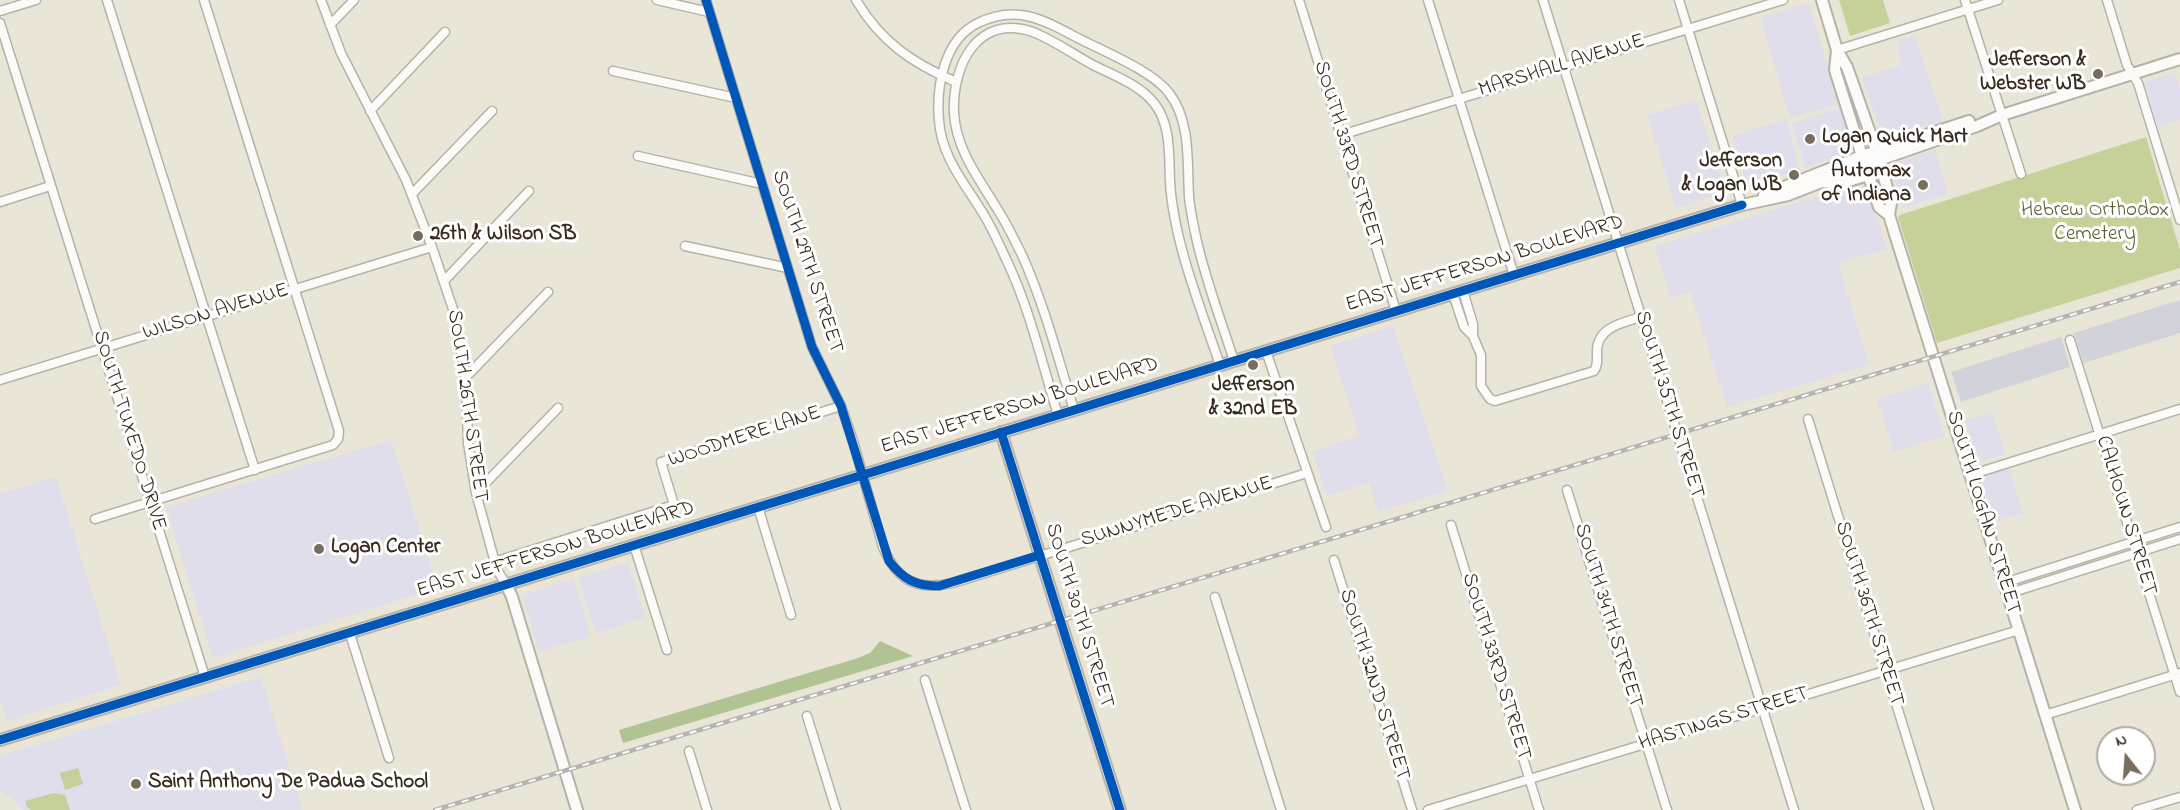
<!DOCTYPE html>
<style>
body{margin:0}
#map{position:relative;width:2180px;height:810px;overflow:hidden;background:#e9e6d8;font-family:"Indie Flower",sans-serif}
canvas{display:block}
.north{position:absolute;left:2096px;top:726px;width:60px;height:60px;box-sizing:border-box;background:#fff;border:2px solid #b1aaa5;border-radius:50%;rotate:343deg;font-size:16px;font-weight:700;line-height:24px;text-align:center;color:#3b2a1e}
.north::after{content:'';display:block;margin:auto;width:21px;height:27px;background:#786c5f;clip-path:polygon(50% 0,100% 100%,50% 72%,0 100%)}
</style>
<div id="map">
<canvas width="2180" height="810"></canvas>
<div class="north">N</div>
</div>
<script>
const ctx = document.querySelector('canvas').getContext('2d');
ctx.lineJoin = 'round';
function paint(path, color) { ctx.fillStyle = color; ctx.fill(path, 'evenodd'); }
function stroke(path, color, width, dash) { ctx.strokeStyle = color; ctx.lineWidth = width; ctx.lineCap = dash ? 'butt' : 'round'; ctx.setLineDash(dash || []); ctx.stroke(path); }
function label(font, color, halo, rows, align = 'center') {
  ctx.font = font + ' "Indie Flower",sans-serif'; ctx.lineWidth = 6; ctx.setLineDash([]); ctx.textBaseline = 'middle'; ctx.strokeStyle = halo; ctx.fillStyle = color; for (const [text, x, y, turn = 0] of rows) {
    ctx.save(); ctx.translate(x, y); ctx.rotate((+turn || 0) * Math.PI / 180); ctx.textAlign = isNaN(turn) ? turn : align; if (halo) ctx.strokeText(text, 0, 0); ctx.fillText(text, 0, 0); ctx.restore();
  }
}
const built = new Path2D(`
 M1809,3L1839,104L1790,118L1760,17Z
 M1915,35L1943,121L1883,138L1862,77L1902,65L1896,41Z
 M2175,72L2180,90V120L2158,127L2144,82Z
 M1696,100L1726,193L1676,208L1647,115Z
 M1840,108L1853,147L1851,151L1805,168L1792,123Z
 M1786,119L1800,170L1748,186L1732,136Z
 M1935,150L1948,194L1903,208L1891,168L1894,163Z
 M1861,183L1867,186L1887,249L1838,263L1869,365L1727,407L1690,292L1670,297L1655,246Z
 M1393,326L1448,491L1378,512L1369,483L1327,496L1312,452L1359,435L1330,346Z
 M1928,383L1945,436L1894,452L1877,399Z
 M1992,412L2005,454L1979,462L1966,420Z
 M391,440L438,588L213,658L166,507Z
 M2009,468L2023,513L1995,522L1981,477Z
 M56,477L121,685L7,721L0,698V494Z
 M628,562L646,617L596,634L578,578Z
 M574,579L591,636L539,652L522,595Z
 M261,677L303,810H24L0,789V756Z`);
const industrial = new Path2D(`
 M2180,300V333L2084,363L2074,333Z
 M2061,337L2070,367L1961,402L1951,372Z`);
const green = new Path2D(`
 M1839,0H1883L1890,23L1850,36Z
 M2146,137L2180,250V268L1937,343L1898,217L1900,215Z
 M78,768L83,784L65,790L60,773Z
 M54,793L65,795L70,810H31L27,807L25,801Z`);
const forest = new Path2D(`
 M880,641L913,656L623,743L619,730L858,658L870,653Z`);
const minor = new Path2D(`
 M107,0L255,470
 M321,0L341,53L406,180L432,247L453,309L466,380L468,443L476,493L497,570L506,584
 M657,0L709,12
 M706,0L812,347L841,406L853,441L883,547C897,581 917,591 953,583L1307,473
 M856,0C881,42 912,63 956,82
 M1299,0L1396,311
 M1428,0L1514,275
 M1543,0L1794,810
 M1679,0L1742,205
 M1965,0L2021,174
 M2107,0L2127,65L2138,83L2180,220
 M0,11L36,0
 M0,23L205,677
 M330,25L354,0
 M1837,50L1998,0
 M613,71L736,98
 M370,111L445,32
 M1341,135L1783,0
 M638,156L762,184
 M412,194L492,111
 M0,202L50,186
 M685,246L788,268
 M444,281L529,191
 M1463,291L1473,324V336L1481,355V386L1490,399L1495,401L1594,371C1598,365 1597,360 1597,353C1596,328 1621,323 1641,317
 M1453,294L1464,327L1473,336
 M2070,340L2180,692
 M1266,351L1326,527
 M466,377L548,292
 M0,380L432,247
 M1074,410C1058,358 1044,304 1022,255C1014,239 1006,222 996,207C978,177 956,149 954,113C952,66 977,13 1033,32C1053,40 1073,54 1093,65C1113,75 1140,85 1154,103C1171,124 1169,155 1170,181C1173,240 1201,309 1220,365
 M1058,415C1042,363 1030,310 1007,261C1000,246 993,230 984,215C966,185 941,157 939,120C936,87 944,39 978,23C1015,5 1040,18 1074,36C1100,50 1152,70 1169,93C1191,121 1187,162 1189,196C1190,209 1193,223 1196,237C1205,279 1221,320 1234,361
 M1808,419L1929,810
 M1970,475L2180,409
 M1567,490L1667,810
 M476,493L558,408
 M758,507L791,615
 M95,519L333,445L338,439L339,431L204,0
 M1451,525L1539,810
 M634,545L667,650
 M1334,560L1412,810
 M494,562L674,505L661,462L841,406
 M2004,583L2180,527
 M2007,594L2180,539
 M1215,597L1281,810
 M350,634L389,758
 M925,680L966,810
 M2045,715L2180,673
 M807,716L836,810
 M689,751L707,810
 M1428,810L2019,630
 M2137,810L2180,797`);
const tertiary = new Path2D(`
 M1822,0L1837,50L1847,67L1876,150L1888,191L1891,203L1889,215L2075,810
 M1837,50L1835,70L1862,156L1879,207L1889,215
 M1823,182L1839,184L1868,175
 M1764,195L1862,156L1969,121
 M1001,432L1120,810
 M506,584L512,597L577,810
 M0,740L1742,205L1788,195L1865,165L1977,126L2002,115L2180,59`);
const rail = new Path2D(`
 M435,810L2180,282`);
const cycleway = new Path2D(`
 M706,0L812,347L841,406L889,561C903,579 915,586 939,586L1040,555
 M1001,432L1120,810
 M0,740L1742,205`);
const markers = [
 [2098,74,6,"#786c5f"],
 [1810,139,6,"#786c5f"],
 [1794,175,6,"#786c5f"],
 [1923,185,6,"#786c5f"],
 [418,236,6,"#786c5f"],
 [1253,365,6,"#786c5f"],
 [319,549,6,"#786c5f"],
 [136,784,6,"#786c5f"]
];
const poiNames = [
 ["Jefferson &",2086,62,"right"],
 ["Webster WB",2086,86,"right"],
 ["Logan Quick Mart",1822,139],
 ["Jefferson",1782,163,"right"],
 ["& Logan WB",1782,187,"right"],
 ["Automax",1911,173,"right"],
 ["of Indiana",1911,197,"right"],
 ["26th & Wilson SB",430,236],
 ["Jefferson",1253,387,"center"],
 ["& 32nd EB",1253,411,"center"],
 ["Logan Center",331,549],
 ["Saint Anthony De Padua School",148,784]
];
const streetNames = [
 ["MARSHALL AVENUE",1562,67,-17],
 ["SOUTH 33RD STREET",1347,155,73],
 ["SOUTH 29TH STREET",806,262,72],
 ["EAST JEFFERSON BOULEVARD",1485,265,-17],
 ["WILSON AVENUE",216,313,-17],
 ["SOUTH 35TH STREET",1668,405,73],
 ["SOUTH 26TH STREET",466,406,82],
 ["EAST JEFFERSON BOULEVARD",1020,407,-17],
 ["SOUTH TUXEDO DRIVE",128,431,73],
 ["WOODMERE LANE",745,438,-18],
 ["SUNNYMEDE AVENUE",1177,513,-17],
 ["SOUTH LOGAN STREET",1982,513,73],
 ["CALHOUN STREET",2125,516,73],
 ["EAST JEFFERSON BOULEVARD",556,551,-17],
 ["SOUTH 36TH STREET",1868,614,73],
 ["SOUTH 30TH STREET",1078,616,73],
 ["SOUTH 34TH STREET",1607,616,73],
 ["SOUTH 33RD STREET",1495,667,73],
 ["SOUTH 32ND STREET",1373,685,73],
 ["HASTINGS STREET",1724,720,-17]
];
const parkNames = [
 ["Hebrew Orthodox",2095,212],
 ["Cemetery",2095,236]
];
paint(built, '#e0deea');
paint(industrial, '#d2d2db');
paint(green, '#c5d199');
paint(forest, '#b2c393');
stroke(minor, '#b6b2a8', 11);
stroke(tertiary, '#b6b2a8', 14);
stroke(minor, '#fcfbf9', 8);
stroke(tertiary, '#fcfbf9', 10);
stroke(rail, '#b6b4b0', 4.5);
stroke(rail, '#fff', 2, [7]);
stroke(cycleway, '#0057b8', 9);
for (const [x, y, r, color] of markers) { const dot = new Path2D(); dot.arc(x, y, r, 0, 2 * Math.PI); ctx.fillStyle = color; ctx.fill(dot); stroke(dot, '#fff', 2); }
label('bold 21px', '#3b2a1e', '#fff', poiNames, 'left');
label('21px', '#3b2a1e', '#fff', streetNames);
label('21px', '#615e37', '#fff', parkNames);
</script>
